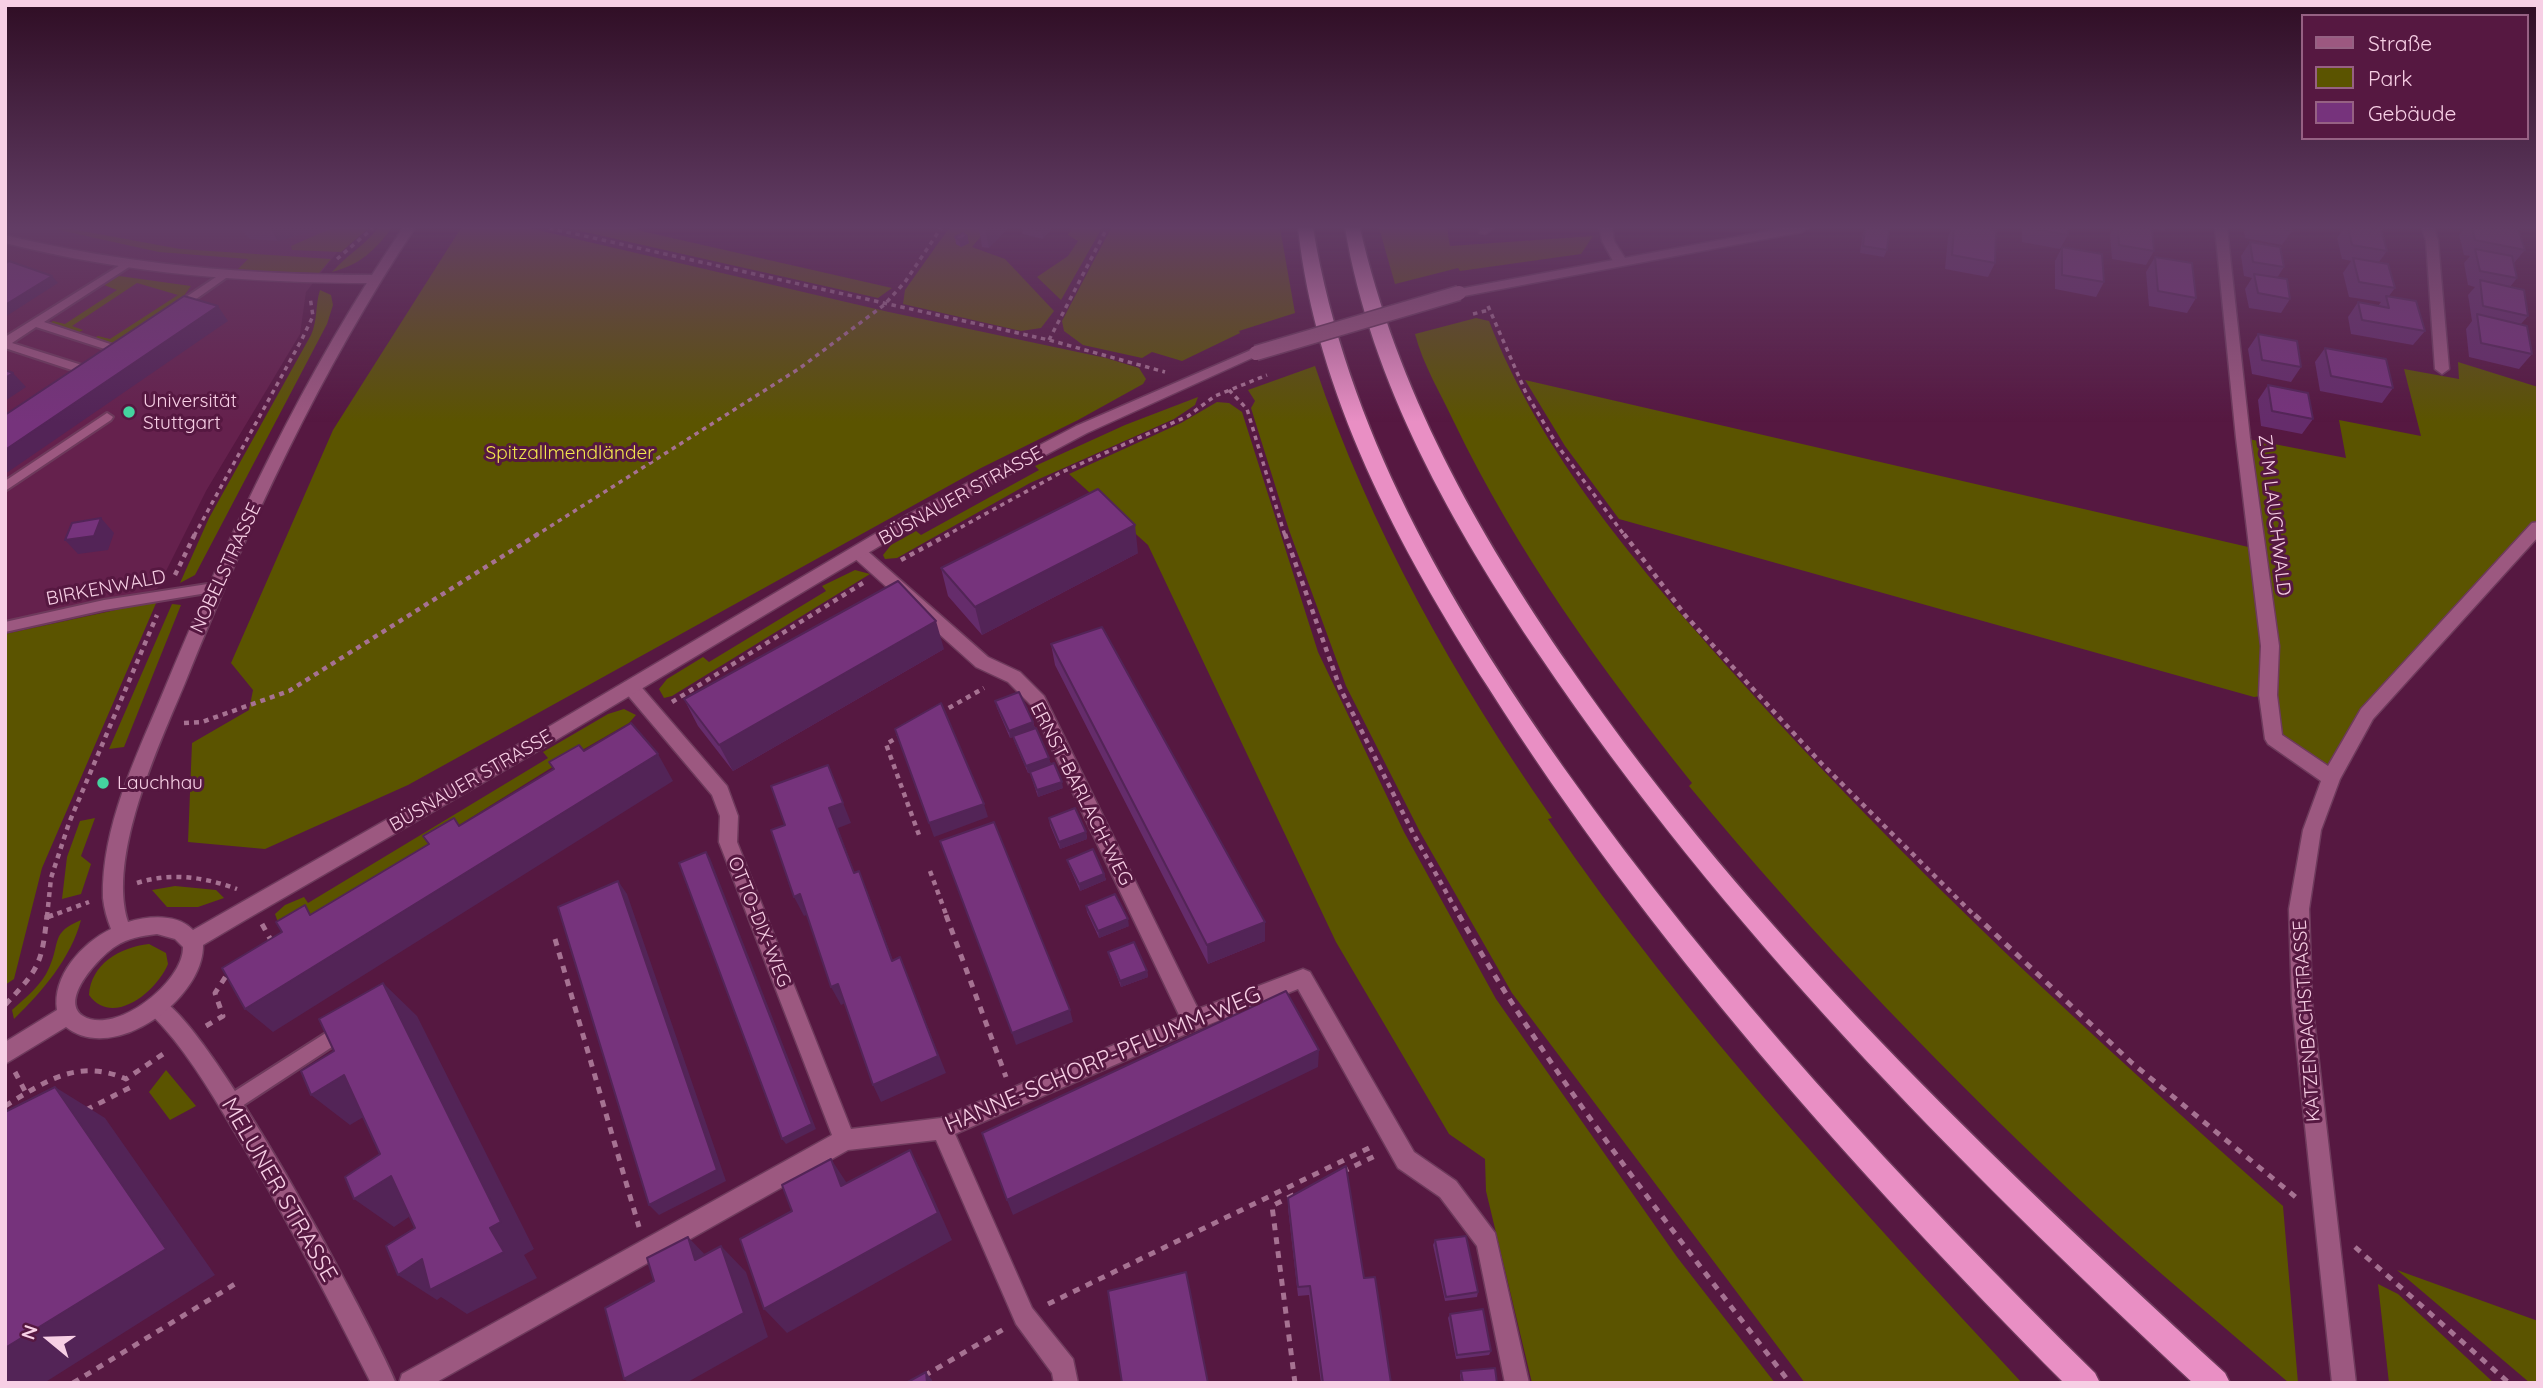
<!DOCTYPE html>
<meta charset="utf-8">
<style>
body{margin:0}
#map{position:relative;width:2543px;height:1388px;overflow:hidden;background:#561841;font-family:Quicksand,sans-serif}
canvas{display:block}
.frame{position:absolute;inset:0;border:7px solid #f7cfe5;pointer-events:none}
.legend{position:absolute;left:2301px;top:14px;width:228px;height:126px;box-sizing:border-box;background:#561841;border:2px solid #966183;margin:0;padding:9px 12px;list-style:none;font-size:21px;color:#f7cfe5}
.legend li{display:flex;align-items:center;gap:14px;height:35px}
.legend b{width:35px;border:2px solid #966183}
.north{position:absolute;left:14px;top:1304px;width:70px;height:70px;-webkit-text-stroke:5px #561841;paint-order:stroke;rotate:289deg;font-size:19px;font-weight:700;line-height:28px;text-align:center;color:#f7cfe5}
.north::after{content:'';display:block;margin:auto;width:24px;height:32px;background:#f7cfe5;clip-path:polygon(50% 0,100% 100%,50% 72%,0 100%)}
</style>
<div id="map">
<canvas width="2543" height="1388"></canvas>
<div class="frame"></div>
<ul class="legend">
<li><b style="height:9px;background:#9c5880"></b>Straße</li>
<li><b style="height:19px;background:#5b5400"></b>Park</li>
<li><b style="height:19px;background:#76337c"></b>Gebäude</li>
</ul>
<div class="north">N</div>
</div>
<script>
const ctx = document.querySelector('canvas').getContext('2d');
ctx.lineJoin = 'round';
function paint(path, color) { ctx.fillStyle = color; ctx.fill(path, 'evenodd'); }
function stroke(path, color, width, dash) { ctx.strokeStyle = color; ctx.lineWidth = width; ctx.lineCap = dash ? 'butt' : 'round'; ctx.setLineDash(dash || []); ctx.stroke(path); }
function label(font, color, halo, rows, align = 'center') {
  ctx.font = font + ' Quicksand,sans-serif'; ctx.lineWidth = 6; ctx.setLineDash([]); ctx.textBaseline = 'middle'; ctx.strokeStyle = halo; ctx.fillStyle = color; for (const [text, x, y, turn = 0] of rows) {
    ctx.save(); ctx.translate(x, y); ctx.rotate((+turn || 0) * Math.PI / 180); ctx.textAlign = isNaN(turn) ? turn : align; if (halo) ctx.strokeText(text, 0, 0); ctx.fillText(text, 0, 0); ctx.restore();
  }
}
const built = new Path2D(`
 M5,228H356L306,292L300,334L206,491L157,589L104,605L5,627Z`);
const green = new Path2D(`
 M50,228H66L180,249L331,259L319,273L237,270L248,259L159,252Z
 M332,228H369L341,252L292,250L291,246Z
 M378,228H392C374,251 361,264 332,272C347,255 365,245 378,228Z
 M461,228H529L889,312L1106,358L1139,368L1146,379L1143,384L1078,420L981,468L408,785L265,849L188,842L192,743L249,710L253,690L231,663L333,430Z
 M567,228H638L637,230L892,288L878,298Z
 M949,228H988L972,247L1005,259L1054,311L1041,328L1021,331L903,304L905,290Z
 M1072,228H1102L1061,300L1037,277L1068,256L1078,241L1068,235Z
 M1111,228H1280L1295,313L1239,331L1240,333L1182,361L1152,352L1142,358L1083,345L1064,331L1062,321Z
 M1379,228H1447L1450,246L1593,236L1581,254L1460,271L1458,268L1395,284Z
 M119,276L191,286L183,297L110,345L92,339L98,336L110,339L178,295L137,283L72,326L83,330L76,334L47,325L53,321L65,324L117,290L104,285Z
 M320,290L331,295L333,305L327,324L195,575L180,583L209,518L311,335C318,319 315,306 320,290Z
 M1476,318L1489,321C1541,455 1640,569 1735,675C1905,865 2092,1037 2283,1206L2298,1383H2289C2225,1327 2159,1274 2097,1216C1952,1080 1815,939 1689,786L1692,783C1602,670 1517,553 1454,422C1441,394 1423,365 1415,334Z
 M2458,362L2538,387V527L2367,714L2331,778L2274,739L2268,695L2254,697L1619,519L1565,446L1525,380L2257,549L2243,438L2346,458L2339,420L2421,436L2404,369L2459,379Z
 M1315,366C1370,529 1454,677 1552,818L1548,819C1687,1023 1855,1202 2022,1383H1805L1512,993L1420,832L1346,686L1289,530L1251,408L1255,401L1248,390Z
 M1198,397L1195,405L1174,419L1030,483L897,558L885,559L883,555L891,545L916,531L921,535L1039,470L1035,466L1125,425Z
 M1217,402L1229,403L1242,412L1318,652L1404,832L1496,999L1677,1257L1775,1383H1532L1486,1191L1485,1159L1449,1134L1336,942L1148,545L1069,474L1181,423Z
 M855,570L870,574L672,696L664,698L659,689L667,679L703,657L709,662L826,591L822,586Z
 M157,601L42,868L14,979L5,985V634Z
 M172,604L181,605L124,747L109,749Z
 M624,709L636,715L629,723L551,768L314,915L280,928L275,914L285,905L304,897L308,903L548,758L543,752L608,714Z
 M95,818L81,856L91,864L81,894L62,899L67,857L80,821Z
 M175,886L216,890L224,898L198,907H167L152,890Z
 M81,920C71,958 42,992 14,1019L12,1010C25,998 42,985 49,968C61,942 50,933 81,920Z
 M149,944L166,953L168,964C157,991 113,1028 89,995C91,964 120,947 149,944Z
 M166,1070L196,1106L170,1120L149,1092Z
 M2397,1270L2538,1321V1383H2530Z
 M2378,1284L2398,1294L2494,1383H2389Z`);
const pathFar2 = new Path2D(`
 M549,228L1049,340L1165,372
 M337,259L373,228
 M1488,306L1526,393L1557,445L1625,536
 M1473,314L1489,310
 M1049,340L1107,228
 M1229,390L1247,409L1285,536
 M194,536L302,339L313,316L310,297
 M535,536L800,368L884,305L905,282L941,228
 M945,536L1060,473L1188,416L1215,396L1267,375`);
const pathFar1 = new Path2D(`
 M1285,534L1340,688L1413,833L1460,917
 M1624,534L1685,615L1821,763L1976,917
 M901,560L949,534
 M175,575L195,534
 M672,702L863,583
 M940,713L984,688
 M184,723L202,722L289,691L538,534
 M902,735L886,744L919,835
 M930,871L947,917
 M137,883C171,872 204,877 237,889
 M47,917L51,878L69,823L157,615
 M48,917L89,902`);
const path = new Path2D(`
 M946,915L1006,1077
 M1459,915C1553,1081 1674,1232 1790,1383
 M1975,915L2132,1063L2298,1199
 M47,917L53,915
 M262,924L273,944
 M555,939L639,1227
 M5,1005C39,969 42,964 47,915
 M206,1026L223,1016L215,993L228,973
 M15,1072L26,1093
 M5,1106C46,1081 78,1058 126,1079L166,1052
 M86,1110L131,1087
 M1342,1172L1375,1156
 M2355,1247L2509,1383
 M1048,1304L1371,1147
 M924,1376L1004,1329
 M73,1383L240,1281
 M1295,1383L1272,1206L1299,1192`);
const lane = new Path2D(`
 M125,262L130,265L129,267L44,322L119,347V351H111L36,327L12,343L88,367V373L84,374L5,348V337Z
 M222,273L227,276L226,278L179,311H171V307Z
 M107,413L113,417L111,420L5,491V481Z
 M214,583L219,585L221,588L219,591L104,610L5,632V622L104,600Z
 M332,1029L338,1031L340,1037L338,1043L236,1110L230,1112L224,1110L221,1104L224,1098Z`);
const street = new Path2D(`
 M1480,228H1494L1485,234L1480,233Z
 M1600,228H1612L1614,241L1627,261L1625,264H1615L1613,261L1602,241Z
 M2215,228H2227L2250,438L2279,646L2277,695L2282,735L2328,766L2361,709L2532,523L2538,522V537L2373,719L2340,779L2321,830L2309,909L2312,1002L2356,1383H2332L2292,1002L2289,909L2303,830L2321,781L2268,744L2265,739L2259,695L2261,646L2236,438Z
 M2422,228H2434L2438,241L2449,369L2442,374L2435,369L2426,241Z
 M5,235C127,265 248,275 373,275L380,279L373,283C248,283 127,274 5,243Z
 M858,546L864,548L988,657L1020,672L1044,696L1198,1009L1303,969L1310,972L1414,1152L1456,1181L1495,1233L1529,1383H1505L1477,1246L1440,1197L1398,1168L1298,989L1200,1028L955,1134L1032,1308L1073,1359L1078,1383H1054L1052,1373L1016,1324L936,1140L848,1150L435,1383H399L402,1374L832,1135L719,842L720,816L712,795L625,692L622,687L625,682H637L727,786L738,816L737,842L851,1129L941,1118L1180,1017L1031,705L1008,682L976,667L852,556L850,552Z
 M158,998C207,1016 371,1322 396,1383H371C327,1296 282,1209 231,1126C207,1086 184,1047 151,1014L148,1007L151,1000Z`);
const secondary = new Path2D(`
 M403,228H415C321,369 248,526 185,683C159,745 107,856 128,922C148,916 177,913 193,930L528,739L907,515L1076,426L1251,350H1261L1263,353L1087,433L918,523L541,749L247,919L203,945C204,999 113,1065 66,1027L5,1064V1042L57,1010C52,976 82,943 111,929C107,919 104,908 103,898C101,828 136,757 162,695C229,534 304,372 403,228ZM157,934L175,939L183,947C184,982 115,1036 83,1016C58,1000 101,955 116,946C128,938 142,936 157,934Z
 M1784,228H1808L1802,232L1459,297L1452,293L1459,289Z`);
const highway = new Path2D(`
 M1298,228H1313C1347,431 1447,601 1564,768C1719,987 1904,1185 2095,1373L2100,1383H2064C1852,1169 1650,943 1488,687C1399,548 1316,394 1298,228Z
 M1345,228H1360C1397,390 1476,531 1570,667C1753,933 1988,1155 2225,1373L2230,1383H2193C1954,1160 1724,929 1540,656C1453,527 1371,383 1345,228Z`);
const secondaryBridge = new Path2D(`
 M1256,353L1459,293`);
const wall = new Path2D(`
 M240,228H320L313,231L278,241L250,239Z
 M979,228H1008L989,248L982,247Z
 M1022,228H1052L1043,239L1023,234Z
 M1865,228L1887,250L1884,257L1860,253L1863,233Z
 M1952,228H1982L1995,263L1988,277L1945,269L1948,237Z
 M2022,228H2068V235L2060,249L2022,242Z
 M2114,228H2166L2165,231L2152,228L2154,251L2146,265L2112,259L2110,234Z
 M2244,228H2291L2292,231L2282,245L2245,238Z
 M2343,228H2371L2387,251L2379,262L2395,288L2389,296L2425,331L2413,345L2351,334L2348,317L2358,302L2378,306L2381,302L2349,297L2343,273L2351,261L2342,259L2337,238L2344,228Z
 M2464,228H2521L2519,230L2525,250L2514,263L2517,278L2510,287L2528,316L2521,324L2532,354L2519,369L2469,357L2466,329L2472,321L2468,295L2475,287L2468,285L2464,263L2470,256L2464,255L2459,235Z
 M967,236L969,243L961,247L956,244L955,237Z
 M2250,242L2284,267L2277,278L2290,299L2281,313L2249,308L2245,289L2252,278L2244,276L2241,256Z
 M2062,247L2104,282L2096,297L2055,289V261Z
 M2155,257L2196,298L2187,313L2149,306L2146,272Z
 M2258,334L2301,367L2291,382L2252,374L2248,349Z
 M2325,348L2393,388L2382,403L2320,391L2315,362Z
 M2268,385L2313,419L2302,434L2261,426L2258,400Z
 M1138,553L982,635L948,596L941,568Z
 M1051,644L1265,922V941L1208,964L1055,665Z
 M944,649L733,771L698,726L684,699Z
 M995,701L1033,722L1035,728L1051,764L1063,788L1038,797L1030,773H1028L1015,743L1013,737L1010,738L997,708Z
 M1049,818L1086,832L1087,839L1060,849L1050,825Z
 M1067,860L1104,874L1106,880L1080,891L1069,866Z
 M1086,906L1129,926L1099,938L1087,912Z
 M1108,952L1147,971L1148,977L1121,987L1110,958Z
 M1288,1198L1364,1278L1391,1383H1321L1309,1295L1298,1296L1288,1208Z
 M1435,1240L1478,1292L1477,1297L1445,1301L1433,1245Z
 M1450,1314L1491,1351L1489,1355L1456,1359L1448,1318Z
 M1461,1371L1497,1383H1461L1460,1375Z`);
const shadedWall = new Path2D(`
 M270,228H320L313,231L278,241Z
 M985,228H1008L989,248Z
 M1045,228H1052L1043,239L1042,231Z
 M967,236L969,243L961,247L959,240Z
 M52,276L58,283L5,317V305Z
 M218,306L228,321L5,474V450Z
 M13,373L26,387L5,401V378Z
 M101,518L114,533L108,550L78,554L65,540Z
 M1135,525L1138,553L982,635L975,607Z
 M936,621L944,649L733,771L719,745Z
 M1033,722L1035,729L1010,738L1009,731Z
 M658,754L673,781L273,1032L245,1009Z
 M1049,758L1051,765L1028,773L1026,766Z
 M828,765L851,823L838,828L862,892L829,808Z
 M1062,782L1063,788L1038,797L1037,790Z
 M984,804L988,817L934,837L929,823Z
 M1086,832L1087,839L1060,849L1059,842Z
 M706,852L710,858L816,1129L786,1144L782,1139Z
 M859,871L867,891L900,979L892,961Z
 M1104,874L1106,880L1080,891L1079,884Z
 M618,881L627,894L726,1181L659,1215L649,1205Z
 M800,894L809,914L804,916L794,897Z
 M1128,919L1129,926L1099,938L1098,931Z
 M1265,922V941L1208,964L1207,945Z
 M900,957L946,1073L881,1102L873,1085Z
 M1147,971L1148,977L1121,987L1120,981Z
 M383,983L417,1016L534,1249L524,1255L537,1278L467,1314L441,1297L437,1300L398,1275L422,1259L490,1228Z
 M838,984L847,1002L841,1005L831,987Z
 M1070,1010L1073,1022L1016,1045L1012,1033Z
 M1319,1050L1318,1067L1013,1215L1007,1200Z
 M344,1075L382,1106L350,1125L311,1095Z
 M55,1087L105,1118L215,1275L44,1383H5V1348Z
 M910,1150L925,1179L952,1240L787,1333L764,1309Z
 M831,1159L850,1188L841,1186Z
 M391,1176L428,1204L394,1227L354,1199Z
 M688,1237L713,1263L695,1260Z
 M721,1246L746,1272L768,1337L686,1383H629L624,1379Z
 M926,1372L932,1380V1383H927Z`);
const building = new Path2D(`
 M1027,228H1045L1042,231Z
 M1865,228H1878L1889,230L1887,250L1863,246Z
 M1954,228H1982L1996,230L1995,263L1952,255Z
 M2029,228H2068V235Z
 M2118,228H2152L2154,251L2119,245Z
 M2274,228H2291L2292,231Z
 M2348,228H2371L2381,229L2387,251L2352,245Z
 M2472,228H2512L2518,229L2525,250L2475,240Z
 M963,233L967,236L959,240L955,237Z
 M2250,242L2280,247L2284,267L2253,262Z
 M2062,247L2102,254L2104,282L2062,275Z
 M2475,249L2512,256L2517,278L2480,271Z
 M2155,257L2192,263L2196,298L2158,291Z
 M2353,258L2388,264L2395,288L2359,282Z
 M9,261L52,276L5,305V264Z
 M2254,274L2287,279L2290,299L2258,293Z
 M2480,280L2524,290L2528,316L2483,306Z
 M184,296L218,306L5,450V415Z
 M2386,296L2416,301L2425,331L2362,320L2358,302L2389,308Z
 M2477,314L2527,326L2532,354L2481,343Z
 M2258,334L2297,341L2301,367L2262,360Z
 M2325,348L2386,359L2393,388L2331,376Z
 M5,370L13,373L5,378Z
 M2268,385L2308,393L2313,419L2272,411Z
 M1098,489L1135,525L975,607L941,568Z
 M101,518L94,536L65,540L72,523Z
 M898,581L936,621L719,745L684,699Z
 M1102,627L1265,922L1207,945L1051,644Z
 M1019,692L1033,722L1009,731L995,701Z
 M941,703L984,804L929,823L895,729Z
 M631,723L658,754L245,1009L222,968L282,932L276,922L305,905L310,915L429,844L423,836L454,818L459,826L554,769L549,762L579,745L584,751Z
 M1036,728L1049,758L1026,766L1013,736Z
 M1054,763L1062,782L1037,790L1030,772Z
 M828,765L843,803L829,808L838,832L854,873L859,871L892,961L900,957L938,1056L873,1085L838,984L831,987L800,894L794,897L771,830L785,825L771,786Z
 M1075,808L1086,832L1059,842L1049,818Z
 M994,822L1070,1010L1012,1033L940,841Z
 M1093,849L1104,874L1079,884L1067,860Z
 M706,852L812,1124L782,1139L679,863Z
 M618,881L717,1170L649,1205L558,907Z
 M1115,894L1128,919L1098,931L1086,906Z
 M1134,942L1147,971L1120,981L1108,952Z
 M383,983L501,1222L490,1228L504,1252L430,1290L422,1259L398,1275L386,1246L415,1228L391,1176L354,1199L345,1177L380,1154L344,1075L311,1095L301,1071L334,1051L319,1019Z
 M1286,991L1319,1050L1007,1200L982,1133Z
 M55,1087L166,1249L5,1348V1112Z
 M910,1150L938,1213L764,1309L740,1239L792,1211L782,1185L831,1159L841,1186Z
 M1346,1166L1364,1278L1375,1277L1391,1383H1323L1310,1286L1298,1287L1288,1198Z
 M1466,1236L1478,1292L1446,1297L1435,1240Z
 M688,1237L695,1260L721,1246L744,1313L624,1379L605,1308L654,1281L647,1258Z
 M1186,1272L1208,1383H1122L1108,1291Z
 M1483,1309L1491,1351L1457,1355L1450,1314Z
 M1495,1368L1497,1383H1463L1461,1371Z
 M926,1372L927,1383H906Z`);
const markers = [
 [129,412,7,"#44d49f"],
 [103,783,7,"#44d49f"]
];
const poiNames = [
 ["Universität",143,401],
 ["Stuttgart",143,423],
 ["Lauchhau",117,783]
];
const parkNames = [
 ["Spitzallmendländer",570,453]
];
const streetNames = [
 ["BÜSNAUER STRASSE",961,496,-29],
 ["ZUM LAUCHWALD",2274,515,83],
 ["NOBELSTRASSE",226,568,-65],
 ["BIRKENWALD",106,588,-11],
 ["BÜSNAUER STRASSE",471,781,-30],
 ["ERNST-BARLACH-WEG",1081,794,63],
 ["OTTO-DIX-WEG",759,922,68],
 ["KATZENBACHSTRASSE",2307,1021,-94]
];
const nearStreetnames = [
 ["HANNE-SCHORP-PFLUMM-WEG",1103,1060,-23],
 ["MELUNER STRASSE",279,1190,60]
];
paint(built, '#65214d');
paint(green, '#5b5400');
stroke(lane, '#6e3a5c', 4);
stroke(street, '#6e3a5c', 3);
stroke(secondary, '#6e3a5c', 3);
stroke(highway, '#6e3a5c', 3);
stroke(pathFar2, '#a67292', 3.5, [4.5, 4.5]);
stroke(pathFar1, '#a67292', 4.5, [5, 5]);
stroke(path, '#a67292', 5, [7, 7]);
paint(lane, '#9c5880');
paint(street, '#9c5880');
paint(secondary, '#9c5880');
paint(highway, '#e98fc4');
stroke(secondaryBridge, '#6e3a5c', 17, []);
stroke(secondaryBridge, '#9c5880', 14);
paint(wall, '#652c6b');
paint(shadedWall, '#532457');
paint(building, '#76337c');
stroke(building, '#532457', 2);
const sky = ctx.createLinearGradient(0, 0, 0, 422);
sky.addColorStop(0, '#2f0d24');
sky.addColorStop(0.54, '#623d65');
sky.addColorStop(1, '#623d6500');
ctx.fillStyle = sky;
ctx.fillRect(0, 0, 2543, 422);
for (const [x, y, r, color] of markers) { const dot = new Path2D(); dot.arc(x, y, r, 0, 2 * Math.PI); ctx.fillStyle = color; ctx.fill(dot); stroke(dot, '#561841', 2.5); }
label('19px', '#f7cfe5', '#561841', poiNames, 'left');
label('19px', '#f1e44e', '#561841', parkNames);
label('19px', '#f7cfe5', '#561841', streetNames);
label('23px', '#f7cfe5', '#561841', nearStreetnames);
</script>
